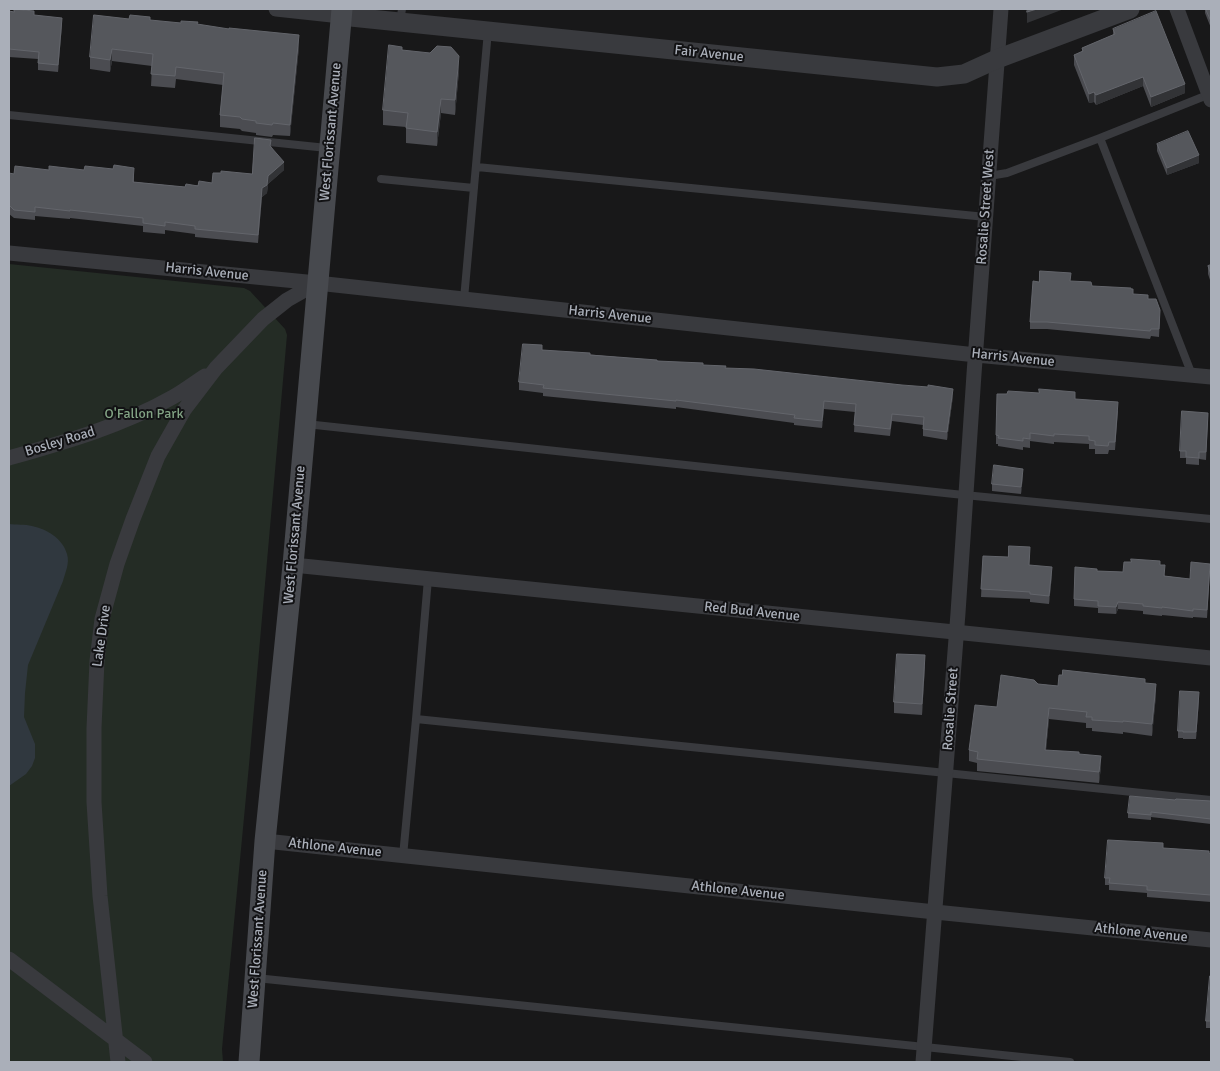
<!DOCTYPE html>
<style>
body{margin:0}
#map{position:relative;width:1220px;height:1071px;overflow:hidden;background:#181819;font-family:Signika,sans-serif}
canvas{display:block}
.frame{position:absolute;inset:0;border:10px solid #aaafb9;pointer-events:none}
</style>
<div id="map">
<canvas width="1220" height="1071"></canvas>
<div class="frame"></div>
</div>
<script>
const ctx = document.querySelector('canvas').getContext('2d');
ctx.lineJoin = 'round';
function paint(path, color) { ctx.fillStyle = color; ctx.fill(path, 'evenodd'); }
function stroke(path, color, width, dash) { ctx.strokeStyle = color; ctx.lineWidth = width; ctx.lineCap = dash ? 'butt' : 'round'; ctx.setLineDash(dash || []); ctx.stroke(path); }
function label(font, color, halo, rows, align = 'center') {
  ctx.font = font + ' Signika,sans-serif'; ctx.lineWidth = 4; ctx.setLineDash([]); ctx.textBaseline = 'middle'; ctx.strokeStyle = halo; ctx.fillStyle = color; for (const [text, x, y, turn = 0] of rows) {
    ctx.save(); ctx.translate(x, y); ctx.rotate((+turn || 0) * Math.PI / 180); ctx.textAlign = isNaN(turn) ? turn : align; if (halo) ctx.strokeText(text, 0, 0); ctx.fillText(text, 0, 0); ctx.restore();
  }
}
const green = new Path2D(`
 M9,264L244,288L250,291L285,329L287,335L249,765L222,1049L223,1062H9Z`);
const water = new Path2D(`
 M9,524C16,525 25,524 32,526C47,529 63,539 67,554C70,563 65,573 63,581L28,665L25,693L24,717L35,744V758L32,766L26,774L9,786Z`);
const service = new Path2D(`
 M400,22L402,9
 M9,115L327,148
 M477,167L986,217
 M989,176L1007,173L1100,138
 M381,179L474,188
 M464,299L488,31
 M1192,375L1100,138L1210,94
 M306,424L954,494L1211,519
 M416,719L1211,800
 M403,856L416,719L428,579
 M256,978L1070,1062`);
const minor = new Path2D(`
 M276,9L341,16
 M1177,9L1211,100
 M9,253L317,283L976,355L1211,377
 M9,458C65,442 122,426 173,397C184,391 194,383 205,376
 M293,565L1211,658
 M265,841L935,912L1211,940
 M9,959L145,1062
 M118,1062L100,896L94,802V728L97,661L102,619L117,564L133,519L158,456L184,410L216,368L263,319L287,300L317,283
 M923,1062L958,613L974,374L1001,9`);
const tertiary = new Path2D(`
 M341,16L937,77L964,74L997,59L1130,9`);
const secondary = new Path2D(`
 M249,1062L265,841L293,565L342,9`);
const wall = new Path2D(`
 M1205,9H1211V28L1205,13Z
 M9,11L34,15L62,25L58,72L38,70V59L9,57Z
 M129,19L198,25L299,47L290,136L273,135L272,137L256,135V133L242,131L240,129L220,127V115L223,85L176,79L175,88L151,86L152,66L112,61L110,72L90,69V57Z
 M1113,29L1185,93L1151,107L1143,86L1096,105L1094,102L1089,103L1074,65V55L1082,52V48L1113,35Z
 M402,50L459,71L455,115L441,113L437,146L406,143V127L383,125V110Z
 M1157,144L1199,163L1167,175L1157,151Z
 M271,146L284,170L268,184L267,193L262,197L258,243L195,237V234L165,230V234L143,232V226L70,218V219L35,216V220L14,218L9,214V173L14,174L49,170L134,176V182L185,187L212,183L221,173L252,174Z
 M1211,265V283L1208,274V266Z
 M1039,282L1092,286L1133,294L1148,299L1160,317L1159,337L1151,336L1150,339L1047,329H1030V322Z
 M542,350L703,365L953,396L947,440L923,436V425L892,421L890,436L854,432L855,412L824,409L822,428L794,425V423L676,407V409L543,396V393L519,390V382Z
 M1075,399L1118,411L1115,450H1109L1108,454H1095V449H1089V444L1054,442V444L1030,441V448L1023,447V450L998,446V444H996V435Z
 M1208,420L1206,460L1199,459V465L1186,464V458H1180V451Z
 M1023,476L1021,494L992,491V484Z
 M983,556L1030,565L1052,575L1049,604L1030,602V599L981,597Z
 M1160,565L1165,576L1190,579L1210,571L1207,618L1193,617V618L1162,615V616L1143,614V611L1118,609L1116,614L1098,613V608L1074,606V599L1097,571L1123,572Z
 M925,666L922,715L894,713V702Z
 M1145,683L1156,695L1152,736L1123,732V734L1092,731V728H1086V723L1049,719L1046,750L1079,754L1101,767L1099,783L977,771V763L969,761V750L997,707L1038,684L1058,686Z
 M1199,700L1196,739H1183V738H1178V731Z
 M1175,800L1211,801V824L1151,817V820L1128,818V813Z
 M1163,848L1211,854V902L1147,897V893L1109,890V885H1105V878Z
 M1211,976V1028H1206V1021Z`);
const shadedWall = new Path2D(`
 M1037,9H1064L1027,23V12Z
 M62,18V25L58,72V65Z
 M299,35V47L290,136V125Z
 M112,49V61L110,72V60Z
 M459,56V71L455,115V100Z
 M1143,77V86L1096,105V95Z
 M1185,84V93L1151,107V97Z
 M1094,92V102L1089,103V94Z
 M441,99V113L437,146V132Z
 M1199,155V163L1167,175V168Z
 M284,162V170L268,184L267,193L262,197L258,243L262,188L268,176Z
 M953,389V396L947,440V432Z
 M824,401V409L822,428V421Z
 M1023,469V476L1021,494V487Z
 M1052,567V575L1049,604V596Z
 M1118,602V609L1116,614V607Z
 M925,655V666L922,715V704Z
 M1156,684V695L1152,736V724Z
 M1199,692V700L1196,739V732Z
 M1049,708V719L1045,761V750Z
 M1101,756V767L1099,783V772Z`);
const building = new Path2D(`
 M14,9L34,11V15L62,18L58,65L38,63L39,52L9,49V11L14,12Z
 M1028,9H1037L1027,12Z
 M1206,9H1211V21Z
 M1156,11L1185,84L1151,97L1143,77L1096,95L1094,92L1089,94L1074,55L1083,51L1082,48L1115,34L1113,29Z
 M94,15L129,19L130,15L150,17V20L181,23V21L198,22L197,24L229,29V28L299,35L290,125L273,123L272,125L256,123V121L242,119L240,117L220,115L224,73L176,67L175,76L151,74L153,54L112,49L110,60L90,57Z
 M389,45L402,47V50L430,53L437,46L451,47L459,56L455,100L441,99L437,132L406,128L408,113L383,110Z
 M1188,131L1199,155L1167,168L1157,144Z
 M255,138L271,140L270,146L284,162L268,176L267,185L262,188L258,235L195,229V226L165,222V226L143,223V218L70,210V211L35,207V212L14,210L9,205V173L14,174L15,166L49,170V166L84,170L85,166L113,169L114,165L134,168L133,182L185,187L186,184L198,186L199,181L212,183L213,173H221V171L252,174Z
 M1211,265V275L1208,266Z
 M1040,271L1071,273L1070,281L1091,282L1092,286L1131,288V289H1133V294L1148,295V299H1156L1160,310L1159,329H1151L1150,331L1047,322H1030L1033,281L1039,282Z
 M523,344L542,345V350L590,353V355L657,360V361L703,363V365L726,366L725,368L754,369L902,385L928,387V385L953,389L947,432L923,429L924,417L892,414L890,429L854,425L856,404L824,401L822,421L794,418L795,415L676,400V401L543,388L544,385L519,382Z
 M1039,389L1075,392V399L1118,402L1115,442H1109L1108,446L1095,445V441L1089,440V436L1054,434V436L1030,433V439L1023,438V441L998,438L999,436L996,435L997,394H1007L1008,391L1039,393Z
 M1182,411L1208,413L1206,452H1199V458L1186,457V451H1180Z
 M994,465L1023,469L1021,487L992,484Z
 M1009,546L1030,547L1029,565L1052,567L1049,596L1030,594V592L981,589L983,556L1008,557Z
 M1131,559L1160,561V565H1165L1164,576L1190,579L1191,562L1210,564L1207,610L1193,609V611L1162,607V608L1143,606V604L1118,602L1116,607L1098,606V601L1074,599L1075,567L1097,569V571L1123,572L1124,562H1131Z
 M897,654L925,655L922,704L894,702Z
 M1063,670L1145,679V683L1156,684L1152,724L1123,721V722L1092,720V717H1086L1087,712L1049,708L1045,750L1079,752V754L1101,756L1099,772L977,759L978,752L969,750L975,705L997,707L1001,675L1034,680L1038,684L1058,686L1059,675H1062Z
 M1180,691L1199,692L1196,732H1183V731H1178Z
 M1130,796L1175,800L1176,799L1211,801V819L1151,812V815L1128,813Z
 M1108,840L1163,843V848L1209,851V853L1211,854V895L1147,890V886L1109,883L1110,878H1105Z
 M1210,976H1211V1021H1206Z`);
const streetNames = [
 ["Fair Avenue",709,54,6],
 ["West Florissant Avenue",331,132,-85],
 ["Rosalie Street West",986,207,-86],
 ["Harris Avenue",207,272,6],
 ["Harris Avenue",610,315,6],
 ["Harris Avenue",1013,358,6],
 ["Bosley Road",60,442,-17],
 ["West Florissant Avenue",295,535,-85],
 ["Red Bud Avenue",752,612,6],
 ["Lake Drive",102,636,-82],
 ["Rosalie Street",951,709,-86],
 ["Athlone Avenue",335,848,6],
 ["Athlone Avenue",738,891,6],
 ["Athlone Avenue",1141,933,6],
 ["West Florissant Avenue",258,939,-86]
];
const parkNames = [
 ["O'Fallon Park",144,414]
];
paint(green, '#242c25');
paint(water, '#30383f');
stroke(service, '#393a3e', 8);
stroke(minor, '#393a3e', 15);
stroke(tertiary, '#393a3e', 19);
stroke(secondary, '#47494e', 21);
paint(wall, '#4b4c51');
paint(shadedWall, '#323336');
paint(building, '#55575c');
stroke(building, '#63656b', 1);
label('14px', '#aaafb9', '#121214', streetNames);
label('14px', '#82a384', '#121214', parkNames);
</script>
